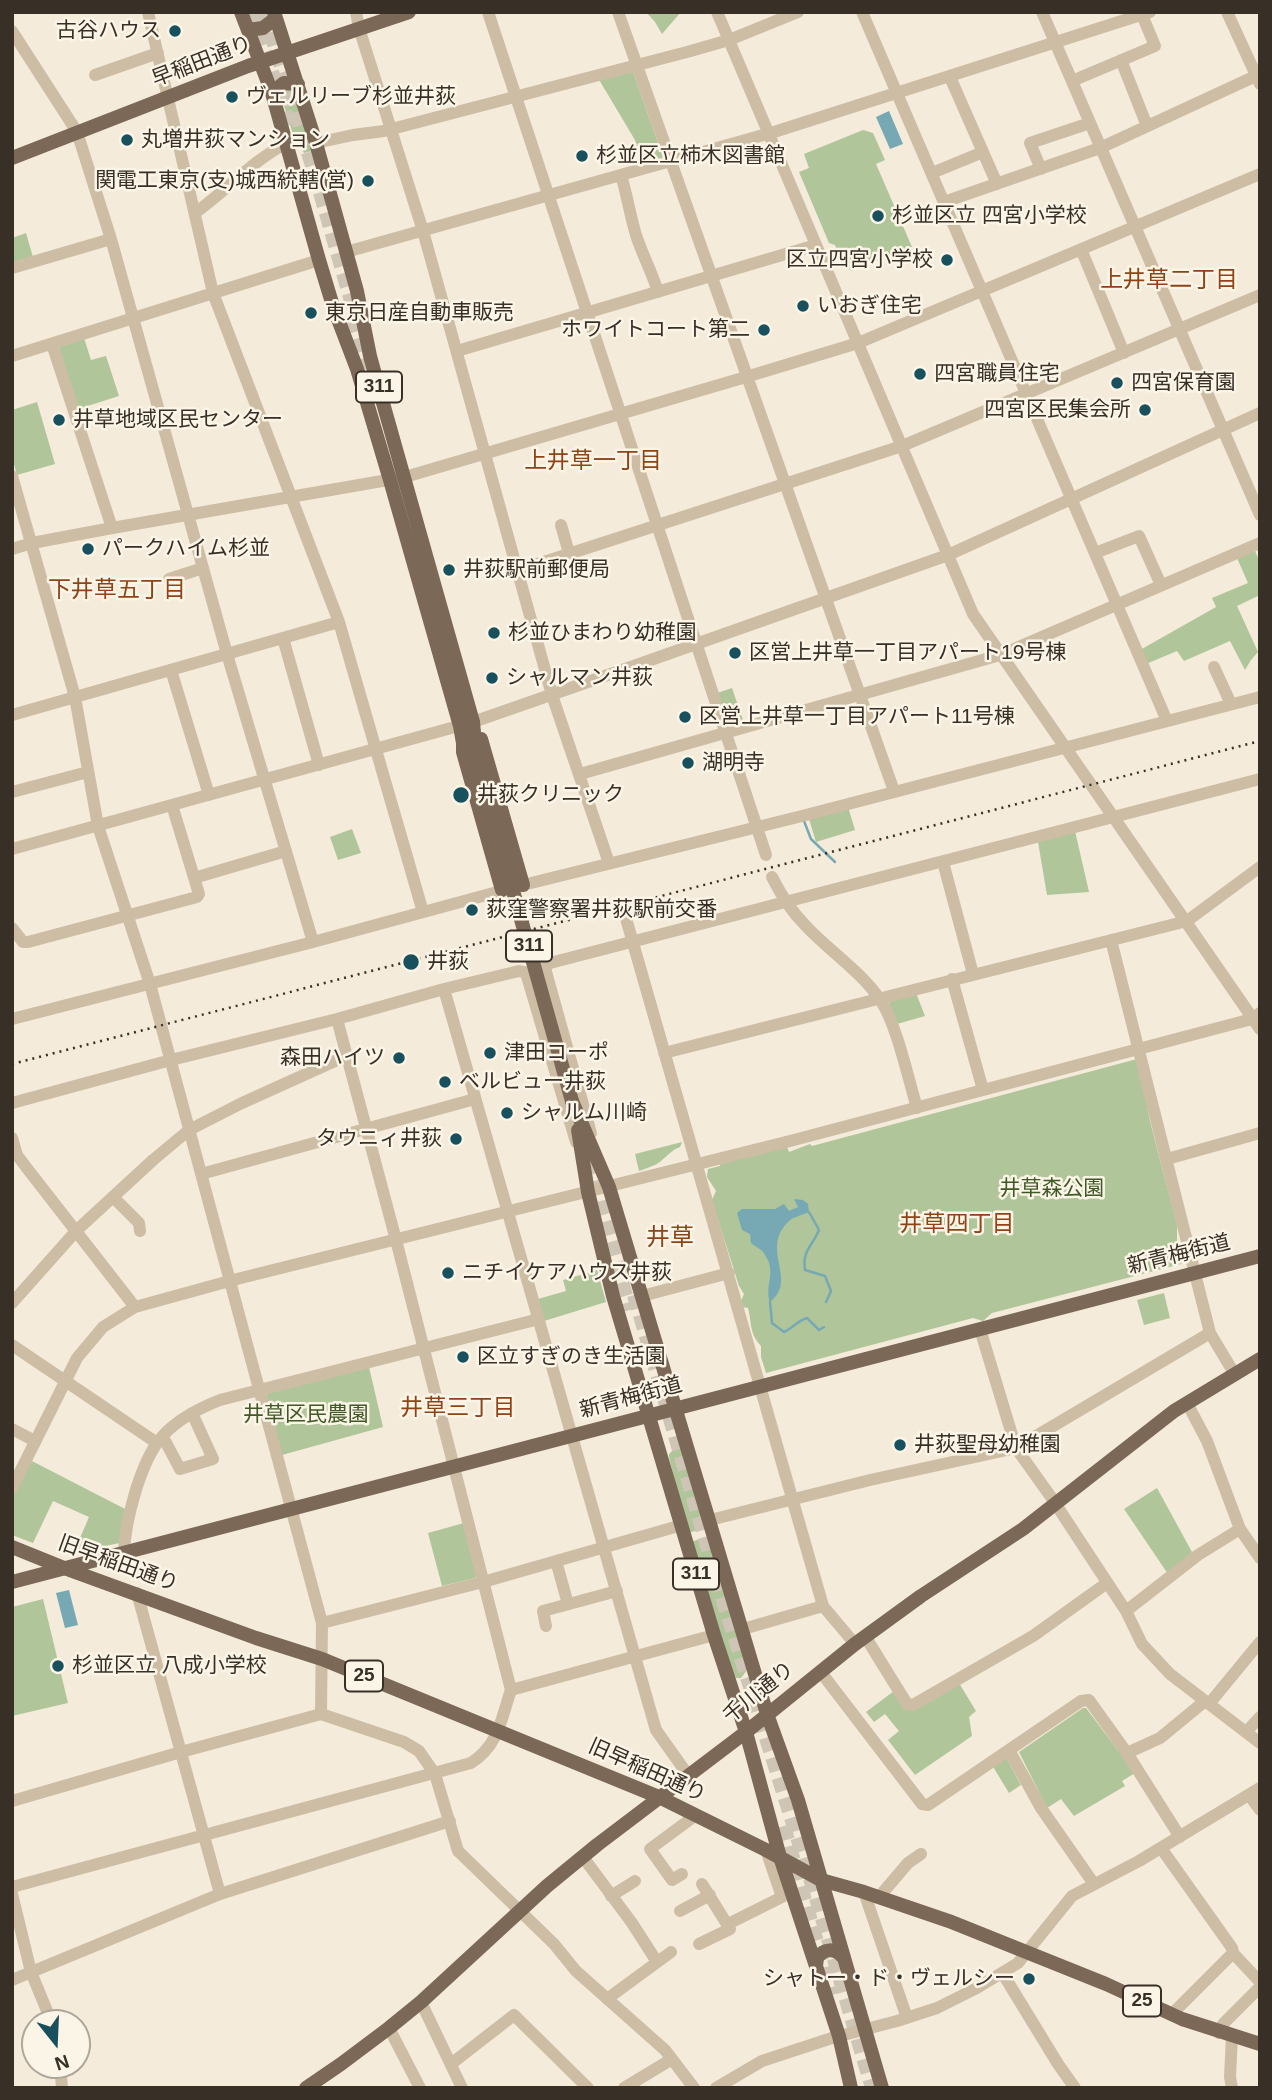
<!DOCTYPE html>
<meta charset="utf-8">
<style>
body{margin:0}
#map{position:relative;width:1272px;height:2100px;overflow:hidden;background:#f4ebda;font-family:Arial,sans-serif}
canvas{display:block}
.frame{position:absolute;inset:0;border:14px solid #382f27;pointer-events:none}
.north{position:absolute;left:21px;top:2009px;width:70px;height:70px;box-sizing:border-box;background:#fbf5e7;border:2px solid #ada69a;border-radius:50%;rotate:162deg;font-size:19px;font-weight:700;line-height:28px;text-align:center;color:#382f27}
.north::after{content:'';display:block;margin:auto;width:24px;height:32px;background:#18505e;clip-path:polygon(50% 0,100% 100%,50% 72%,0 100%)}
</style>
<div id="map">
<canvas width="1272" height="2100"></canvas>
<div class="frame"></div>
<div class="north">N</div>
</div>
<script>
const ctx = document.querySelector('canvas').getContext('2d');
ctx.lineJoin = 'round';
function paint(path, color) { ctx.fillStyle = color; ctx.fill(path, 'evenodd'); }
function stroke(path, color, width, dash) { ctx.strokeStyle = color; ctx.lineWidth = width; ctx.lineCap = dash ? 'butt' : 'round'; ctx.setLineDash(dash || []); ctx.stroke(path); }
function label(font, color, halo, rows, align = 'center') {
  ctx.font = font + ' Arial,"Noto Sans JP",sans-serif'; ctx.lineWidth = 5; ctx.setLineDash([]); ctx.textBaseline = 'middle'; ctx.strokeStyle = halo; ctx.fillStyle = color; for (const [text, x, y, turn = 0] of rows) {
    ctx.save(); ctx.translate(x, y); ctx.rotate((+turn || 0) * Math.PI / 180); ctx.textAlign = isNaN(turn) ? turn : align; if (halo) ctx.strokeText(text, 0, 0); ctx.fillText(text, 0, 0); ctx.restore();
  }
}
const green = new Path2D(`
 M646,12H681L662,34L655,22Z
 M633,72L664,160L642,165L635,140L598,78Z
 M284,89H293L312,151L304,153L292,131L281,96Z
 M863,130L873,133L885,160L876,164L912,247L852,271L842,265L835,245L829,243L799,172L809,168L804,154Z
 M26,233L33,257L12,263V238Z
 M84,338L91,360L106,356L119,396L78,409L58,350L62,344Z
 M37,402L55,464L17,475L12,457V410Z
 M1255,551L1260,562V595L1237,606L1258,652L1251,660L1245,670L1230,641L1184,661L1177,651L1146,664L1140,650L1216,607L1212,598L1248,583L1237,558Z
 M732,688L744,723L733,727L727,722L717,693Z
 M848,807L855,830L816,842L809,819Z
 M352,829L361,853L338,860L330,837Z
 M1075,831L1089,892L1047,895L1038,842Z
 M916,993L925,1016L897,1024L889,1005L890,999Z
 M1137,1059L1150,1121L1177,1225V1241L1184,1260L1181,1264L992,1313L983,1321L973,1318L766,1373L761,1357V1346C749,1333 752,1323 748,1308L742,1307L741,1301L744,1294L739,1286L712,1200L716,1191L707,1177L708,1169L720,1166V1160L787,1147L789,1152L810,1144L812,1146Z
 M682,1142L680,1147C672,1150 668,1155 661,1161C655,1166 647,1168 639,1171L635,1154Z
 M597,1270L606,1302L544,1321L538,1299L566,1291L563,1280Z
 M1164,1293L1170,1318L1144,1325L1137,1300Z
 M369,1367L383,1427L282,1455L266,1396L269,1392Z
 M675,1448H681L708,1527L688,1533L669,1457V1454Z
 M30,1460L127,1510L120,1543L74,1552L89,1517L53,1501L33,1543L12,1535V1496Z
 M1157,1488L1192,1552L1168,1574L1124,1509Z
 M464,1523L477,1574L475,1578L442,1586L428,1533Z
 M711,1536L747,1670L741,1678H736L731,1673L690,1542Z
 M43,1599L68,1703L12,1716V1692L14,1691L12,1683V1607Z
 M959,1683L976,1711L969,1717L972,1736L915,1775L888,1740L899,1731L885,1714L874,1722L866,1712L894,1691L907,1708Z
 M1083,1708H1086L1135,1773L1122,1781L1125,1786L1074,1816L1061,1799L1047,1808L1019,1752Z
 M1005,1755L1021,1785L1009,1793L992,1765Z`);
const water = new Path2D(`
 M889,111L903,144L890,149L876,117Z
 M794,1199L803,1200L808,1204L809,1212C803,1215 793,1217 789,1221C759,1249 799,1280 770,1302C764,1286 777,1272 765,1255C763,1250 756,1247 751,1243L750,1234L742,1230L737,1213L742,1209H775L784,1204L789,1211L798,1207Z
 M69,1590L78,1625L65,1628L56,1593Z`);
const stream = new Path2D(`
 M804,821L811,839L835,862
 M809,1212L819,1230C812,1247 802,1250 805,1270L825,1276L831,1291L826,1302
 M770,1302L772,1323L784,1332C793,1328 797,1321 807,1318L819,1330L824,1327`);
const majorTunnel = new Path2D(`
 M252,12L291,129
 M264,12L315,175L359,329
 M349,319L364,370
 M588,1161L630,1310
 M634,1295L720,1591L813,1888L872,2088
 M784,1826L832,1995`);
const minor = new Path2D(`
 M148,12L213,293L339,622L423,912
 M356,12L359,28L423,231L552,695L609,863
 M488,12L766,855
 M618,12L894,791
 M717,12L973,614L1260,1029
 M862,12L1167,721
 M1042,12L1260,515
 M1227,12L1260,84
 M12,31L77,132L111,239L227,654L313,942
 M1121,60L1147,126
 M95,75L158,53
 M950,77L997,184
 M1072,81L1155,46L1142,15
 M316,143L353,135L384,131L687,52L729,40L798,12
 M1041,169L1030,143L1090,123
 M932,173L983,152
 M621,175C627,195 630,215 636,235C642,254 652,272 658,292
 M944,202L1100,148L1260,74
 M195,213C226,191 253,160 287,143
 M1081,249L1124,353
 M346,252L774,132L1150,12
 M12,268L111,239
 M52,344L112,528
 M457,351L816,245
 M12,356L319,260
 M12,476L75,697L98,826L150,984L322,1623L321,1714
 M561,525L569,553
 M12,549L32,543L112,528L405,477L746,377L858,343L1260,174
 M1095,553L1139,536L1161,585
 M519,570L902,446L1260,295
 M169,579L203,568
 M283,638L319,765
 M1214,667L1231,704
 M171,670L209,795
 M12,715L339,622
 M580,774L1000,655L1260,543
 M12,792L88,772
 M12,849L473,722L628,668L948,555L1260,413
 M943,862L973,974
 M772,877C781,895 791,911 805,925C829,951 861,971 881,1001C897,1026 908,1078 917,1108
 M194,878L286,851
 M625,915L823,1606L855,1644
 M12,928L23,942H28L197,897L199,894L172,805
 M1111,940L1210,1333L1234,1373
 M545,968L591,1133
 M526,973L576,1142
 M952,979L983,1090
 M444,989L656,1730L688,1775
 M12,1019L313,942L523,885L802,816L1260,697
 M664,1053L1187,921L1260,867
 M12,1103L171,1060L337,1019L444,989L519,971C530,974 542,971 550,963L1260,779
 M12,1138L17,1155L26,1167L135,1307
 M1167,1159L1260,1133
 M201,1174L475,1099
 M113,1197L139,1223L140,1231
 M642,1296L729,1273
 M12,1303L77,1230L153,1160L189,1130L242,1103L346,1056
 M980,1329L1016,1448L1051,1497L1126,1611L1142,1644L1170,1674L1260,1743
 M12,1345L157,1443
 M1187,1403L1207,1441L1240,1529L1260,1558
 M12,1429L35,1441
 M163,1437L180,1469L213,1459L192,1413
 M12,1488L77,1358L103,1327L135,1307L237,1279L790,1141L1252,1019L1260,1013
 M710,1520L870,1480L1016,1448L1210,1333
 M124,1553C125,1522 139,1469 157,1443C171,1423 197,1409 220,1400L539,1319
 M556,1561L568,1604
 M137,1593L220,1894
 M1126,1611L1198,1555L1240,1529
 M322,1623L483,1582L682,1525
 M546,1626L543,1611L617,1591
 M743,1629L823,1606
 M865,1636L907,1704L913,1705L1033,1636L1107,1583
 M820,1671L922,1804L928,1805L1081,1701L1089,1700L1127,1753L1180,1837
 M511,1690L714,1635
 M1209,1704L1260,1642
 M1246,1732L1260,1717
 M1009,1750L1041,1808L1094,1884
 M1127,1753L1160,1738L1205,1701
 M1249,1795L1260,1810
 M12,1801L181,1752L321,1714L404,1742L419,1751L435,1774L458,1851L554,1944L576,1971L665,2050L694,2088
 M1161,1848L1232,1948L1233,1953L1172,2014
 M583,1857L632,1923L657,1962
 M682,1874L672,1880L650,1849L696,1815
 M12,1887L471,1763C499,1745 501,1719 511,1690L396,1240L337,1019
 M864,1892L907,2018
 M12,1894L31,1972L52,2023
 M611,1896L635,1881
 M879,1897L908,1863L921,1854
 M680,1911L710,1895
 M728,1924L782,1897L766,1850
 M699,1944L730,1929L702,1884
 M1233,1953L1260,1982
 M1003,1974L1058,2064L1075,2088
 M12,1980L220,1894L450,1821
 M607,1999L671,1952
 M421,2002L462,2088
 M389,2028L420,2088
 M1219,2033L1223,2024L1260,1987
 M1232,2036L1230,2077L1232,2088
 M451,2064L514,2015L588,2088
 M60,2065L62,2088
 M624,2088L672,2059
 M716,2088L762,2061L832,2038L897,2021L937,2008L977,1988L1018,1963L1072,1896L1139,1861L1260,1788`);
const major = new Path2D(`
 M241,12L272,93L319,260L333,306L357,369L390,480L460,726L463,743V752L502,890
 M274,12L316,143L357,291L370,356L383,403L473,722L477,764
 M248,30L263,28L276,18
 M272,93L284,83L298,84
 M12,158L248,66L409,12
 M481,739L523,885
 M474,756L485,791
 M572,1101L609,1187L767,1714L798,1800L882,2088
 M578,1130L588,1192L613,1296L714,1635L746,1732L780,1857L839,2036L851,2088
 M12,1547L64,1568L256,1638L322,1659L659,1797L766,1850L821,1880L864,1892L949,1921L1106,1984L1182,2019L1260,2044
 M12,1582L1260,1256
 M816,1966L817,1958C824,1948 835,1948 843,1957
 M306,2088L341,2064L389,2028L421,2002L547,1886L597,1845L746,1732L855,1644L921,1596L1023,1529L1174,1411L1260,1359`);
const rail = new Path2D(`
 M12,1064L1260,741`);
const majorBridge = new Path2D(`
 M485,791L572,1101`);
const markers = [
 [175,31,7,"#18505e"],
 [232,97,7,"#18505e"],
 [127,140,7,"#18505e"],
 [582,156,7,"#18505e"],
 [368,181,7,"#18505e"],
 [878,216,7,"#18505e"],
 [947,260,7,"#18505e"],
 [803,306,7,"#18505e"],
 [311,313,7,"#18505e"],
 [764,330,7,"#18505e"],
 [920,374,7,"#18505e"],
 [1117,383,7,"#18505e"],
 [1145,410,7,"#18505e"],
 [59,420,7,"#18505e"],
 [88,549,7,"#18505e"],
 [449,570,7,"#18505e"],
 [494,633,7,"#18505e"],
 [735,653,7,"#18505e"],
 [492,678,7,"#18505e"],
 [685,717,7,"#18505e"],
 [688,763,7,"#18505e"],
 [461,795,9,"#18505e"],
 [472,910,7,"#18505e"],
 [411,962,9,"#18505e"],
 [490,1053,7,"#18505e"],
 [399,1058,7,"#18505e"],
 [445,1082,7,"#18505e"],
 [507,1113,7,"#18505e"],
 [456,1139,7,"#18505e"],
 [448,1273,7,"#18505e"],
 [463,1357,7,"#18505e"],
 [900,1445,7,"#18505e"],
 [58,1666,7,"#18505e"],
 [1029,1979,7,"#18505e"]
];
const shields = [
 [379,387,46],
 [529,946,46],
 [696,1574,46],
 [364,1676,38],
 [1142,2001,38]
];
const shieldNames = [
 ["311",379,387],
 ["311",529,946],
 ["311",696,1574],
 ["25",364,1676],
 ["25",1142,2001]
];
const poiNames = [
 ["古谷ハウス",161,31,"right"],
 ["ヴェルリーブ杉並井荻",246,97],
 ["丸増井荻マンション",141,140],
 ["杉並区立柿木図書館",596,156],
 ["関電工東京(支)城西統轄(営)",354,181,"right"],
 ["杉並区立 四宮小学校",892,216],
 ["区立四宮小学校",933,260,"right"],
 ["いおぎ住宅",817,306],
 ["東京日産自動車販売",325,313],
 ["ホワイトコート第二",750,330,"right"],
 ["四宮職員住宅",934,374],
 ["四宮保育園",1131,383],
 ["四宮区民集会所",1131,410,"right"],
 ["井草地域区民センター",73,420],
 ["パークハイム杉並",102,549],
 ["井荻駅前郵便局",463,570],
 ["杉並ひまわり幼稚園",508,633],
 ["区営上井草一丁目アパート19号棟",749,653],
 ["シャルマン井荻",506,678],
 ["区営上井草一丁目アパート11号棟",699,717],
 ["湖明寺",702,763],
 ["井荻クリニック",477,795],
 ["荻窪警察署井荻駅前交番",486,910],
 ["井荻",427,962],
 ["津田コーポ",504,1053],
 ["森田ハイツ",385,1058,"right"],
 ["ベルビュー井荻",459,1082],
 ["シャルム川崎",521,1113],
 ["タウニィ井荻",442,1139,"right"],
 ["ニチイケアハウス井荻",462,1273],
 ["区立すぎのき生活園",477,1357],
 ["井荻聖母幼稚園",914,1445],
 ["杉並区立 八成小学校",72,1666],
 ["シャトー・ド・ヴェルシー",1015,1979,"right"]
];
const streetNames = [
 ["早稲田通り",202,62,-21],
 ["新青梅街道",1179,1255,-14],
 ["新青梅街道",631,1398,-15],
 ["旧早稲田通り",118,1564,20],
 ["千川通り",759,1693,-39],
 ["旧早稲田通り",647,1771,24]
];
const parkNames = [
 ["井草森公園",1052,1189],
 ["井草区民農園",306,1415]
];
const neighbourhoodNames = [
 ["上井草二丁目",1169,281],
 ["上井草一丁目",593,462],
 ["下井草五丁目",117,591],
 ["井草四丁目",957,1225],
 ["井草三丁目",458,1409]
];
const quarterNames = [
 ["井草",670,1238]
];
paint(green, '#b0c599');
paint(water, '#77a9b4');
stroke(stream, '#77a9b4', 2.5);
stroke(majorTunnel, '#cec5b6', 14, [14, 7]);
stroke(minor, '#cdbda5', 12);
stroke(major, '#7c6857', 14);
stroke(rail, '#382f27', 2.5, [2, 5]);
stroke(majorBridge, '#7c6857', 14);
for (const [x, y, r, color] of markers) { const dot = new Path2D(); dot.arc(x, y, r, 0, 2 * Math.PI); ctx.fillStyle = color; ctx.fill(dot); stroke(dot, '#fbf5e7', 2.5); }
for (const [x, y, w] of shields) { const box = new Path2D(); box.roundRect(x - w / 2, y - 15.5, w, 31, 5); ctx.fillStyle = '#fbf5e7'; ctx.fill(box); stroke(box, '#382f27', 2); }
label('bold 19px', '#382f27', null, shieldNames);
label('21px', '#382f27', '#fbf5e7', poiNames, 'left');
label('21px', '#382f27', '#fbf5e7', streetNames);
label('21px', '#415928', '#fbf5e7', parkNames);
label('23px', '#8f4418', '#fbf5e7', neighbourhoodNames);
label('24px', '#8f4418', '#fbf5e7', quarterNames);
</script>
